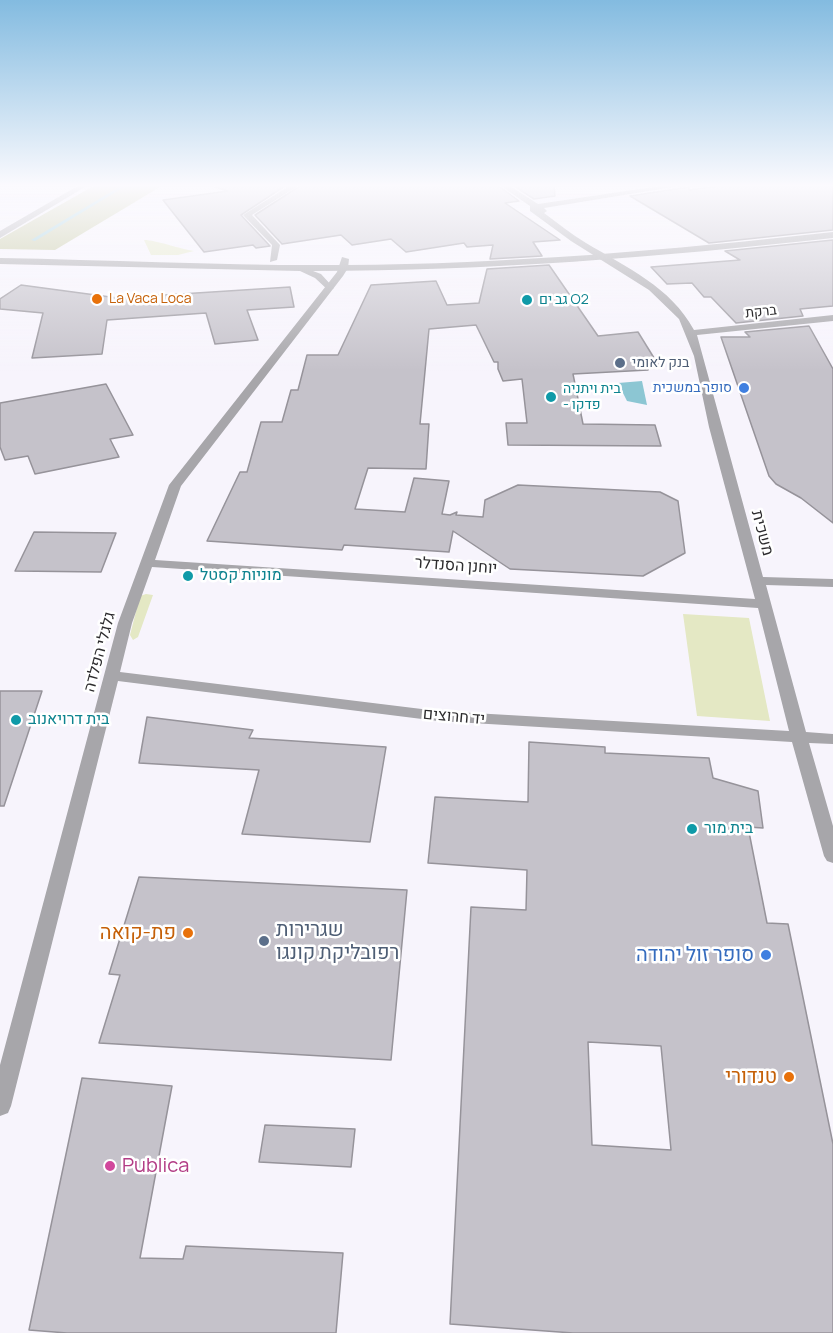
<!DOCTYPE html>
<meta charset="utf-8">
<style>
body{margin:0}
canvas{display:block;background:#f7f4fc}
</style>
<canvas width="833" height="1333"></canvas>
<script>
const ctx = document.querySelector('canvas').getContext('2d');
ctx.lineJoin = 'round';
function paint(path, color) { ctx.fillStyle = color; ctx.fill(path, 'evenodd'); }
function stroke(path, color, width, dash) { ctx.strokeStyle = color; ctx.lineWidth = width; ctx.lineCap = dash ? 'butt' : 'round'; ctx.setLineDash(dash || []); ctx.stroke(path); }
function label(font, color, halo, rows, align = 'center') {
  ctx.font = font + ' Manrope,Heebo,sans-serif'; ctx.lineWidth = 5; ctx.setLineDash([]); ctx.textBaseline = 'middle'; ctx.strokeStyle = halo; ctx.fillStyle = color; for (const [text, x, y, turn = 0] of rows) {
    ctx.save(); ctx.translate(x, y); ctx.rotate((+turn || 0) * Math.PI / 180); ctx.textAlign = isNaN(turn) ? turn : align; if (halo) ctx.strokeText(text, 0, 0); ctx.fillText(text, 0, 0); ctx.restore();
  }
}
const green = new Path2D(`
 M144,240C156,240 180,249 194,251L178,255H151Z
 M146,594L153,595L138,637L133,640L130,635L140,596Z
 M683,614L749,618L770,721L697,716Z`);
const forest = new Path2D(`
 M97,184H165L55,250L0,249V239Z`);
const water = new Path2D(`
 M642,381L647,405L627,401L618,383Z`);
const stream = new Path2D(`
 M124,184H129L35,241L31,240Z`);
const building = new Path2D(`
 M216,184H288L241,215L270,246L256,248L253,245L204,252L163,200L228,191L215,187Z
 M303,184H496L519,201L505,203L560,240L533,242L542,256L490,259L493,245L467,247L464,243L406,252L391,239L352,245L341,235L282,244L255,215Z
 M511,184H554L555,196L534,199Z
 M731,184H833V230L709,243L630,196L689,187V190Z
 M833,240V306L800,309L803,316L736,323L711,297H704L692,283L667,284L651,267L740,260L725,251Z
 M549,265L598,336L638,332L659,366L648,367V370L573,374L583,424L655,425L661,446L508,445L506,423H527L522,379L503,381L498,369V362H494L476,325L429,329L420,424H429L426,469L368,468L355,509L405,512L414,478L449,481L442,514L450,515L457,512L456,515L483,517L485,500L518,485L660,492L678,501L685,553L643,576L510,569L453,531L449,552L344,545L342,550L207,541L240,472H247L261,422H282L291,390H298L307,355H338L371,285L436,281L447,305L479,303L487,269Z
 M21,285L118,298L290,287L294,307L247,310L258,340L215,344L206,313L107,320L102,354L32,358L43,313L0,309V299Z
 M809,326L833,369V523L801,498L776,484L769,476L721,337H750L745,332Z
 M106,384L133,435L110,439L119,457L35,474L28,456L5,460L0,447V403Z
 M34,532L116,533L101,572L15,571Z
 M0,691H42L4,806H0Z
 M147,717L253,730L249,738L386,747L370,842L242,834L259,770L139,763Z
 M529,742L605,747V753L709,758L713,778L758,791L763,828L748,827L767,923L788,924L833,1144V1333H573L450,1324L471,907L526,910L527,870L428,863L435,797L528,802ZM588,1042L661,1046L671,1150L592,1145Z
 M139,877L407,890L391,1060L99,1043L120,975L109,974Z
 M82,1078L172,1086L140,1258L183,1259L186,1246L343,1253L336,1333H67L29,1330Z
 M265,1125L355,1129L351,1167L259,1162Z`);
const pedestrian = new Path2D(`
 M292,184H301L252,215L280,245L277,260L270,262L272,245L243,215Z`);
const minor = new Path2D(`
 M81,184H90L0,238V231Z
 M498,184H507L538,204L673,184H692L544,208L547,211L544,213C558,223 571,234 586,243C626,267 671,287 694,330L833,315V321L697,335L763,577L833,579V587L766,585L806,732L833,734V744L809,743L833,826V863L827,861L824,856L792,742L438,721L118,681L11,1106L8,1113L0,1116V1065L118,623L169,485L337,272L342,257L349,259L348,268L343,276L181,486L155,560L755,599L709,427L694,356L679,319L649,290L571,241L530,211V206ZM152,567L758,608L789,731L438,711L120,672L132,623Z`);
const tertiary = new Path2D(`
 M833,232V238C660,257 487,271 313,271L321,274L332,286L334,288L329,291L315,278L300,271L0,264V258C115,260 230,266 345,265C508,264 671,250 833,232Z`);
const markers = [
 [97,299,6,"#e8710a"],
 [527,300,6,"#0f9aa8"],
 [620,363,6,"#5c6f8a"],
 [744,388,6,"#3f7fe0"],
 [551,397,6,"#0f9aa8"],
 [188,576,6,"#0f9aa8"],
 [16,720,6,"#0f9aa8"],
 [692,829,6,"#0f9aa8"],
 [188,933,6,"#e8710a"],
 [264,941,6,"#5c6f8a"],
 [766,955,6,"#3f7fe0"],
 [789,1077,6,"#e8710a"],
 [110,1166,6,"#d1479c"]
];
const farFoodnames = [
 ["La Vaca Loca",109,299]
];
const farCulturenames = [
 ["גב ים O2",539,300],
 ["בית ויתניה",563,389],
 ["- פדקו",563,405]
];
const farStreetnames = [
 ["ברקת",761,312,-6]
];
const farServicenames = [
 ["בנק לאומי",632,363]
];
const farShopnames = [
 ["סופר במשכית",732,388]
];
const streetNames = [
 ["משכית",762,533,75],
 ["יוחנן הסנדלר",456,566,4],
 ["גלגלי הפלדה",100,652,-75],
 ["יד חרוצים",454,717,5]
];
const cultureNames = [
 ["מוניות קסטל",200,576],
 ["בית דרויאנוב",28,720],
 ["בית מור",704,829]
];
const nearServicenames = [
 ["שגרירות",276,930],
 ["רפובליקת קונגו",276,953]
];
const nearFoodnames = [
 ["פת-קואה",176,933],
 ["טנדורי",777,1077]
];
const nearShopnames = [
 ["סופר זול יהודה",754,955]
];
const nearHotelnames = [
 ["Publica",122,1166]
];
paint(green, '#e4e8c4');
paint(forest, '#bec294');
paint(water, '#8cc6d3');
paint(stream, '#8cc6d3');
paint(building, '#c5c2ca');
stroke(building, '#96939a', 1.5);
paint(pedestrian, '#a7a6aa');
paint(minor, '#a7a6aa');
paint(tertiary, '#a7a6aa');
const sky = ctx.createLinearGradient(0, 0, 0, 371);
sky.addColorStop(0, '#83bbe0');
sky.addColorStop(0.5, '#fbfafe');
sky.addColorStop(1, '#fbfafe00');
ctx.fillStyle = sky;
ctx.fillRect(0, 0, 833, 371);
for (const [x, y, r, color] of markers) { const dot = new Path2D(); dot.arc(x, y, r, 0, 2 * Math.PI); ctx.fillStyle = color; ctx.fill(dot); stroke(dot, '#fff', 2); }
label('14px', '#c56008', '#fff', farFoodnames, 'left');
label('14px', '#0d838f', '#fff', farCulturenames, 'left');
label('14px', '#2d2c2e', '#fff', farStreetnames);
label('14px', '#4e5e75', '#fff', farServicenames, 'left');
label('14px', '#366cbe', '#fff', farShopnames, 'right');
label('16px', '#2d2c2e', '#fff', streetNames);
label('16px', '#0d838f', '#fff', cultureNames, 'left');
label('20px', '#4e5e75', '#fff', nearServicenames, 'left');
label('20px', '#c56008', '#fff', nearFoodnames, 'right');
label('20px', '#366cbe', '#fff', nearShopnames, 'right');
label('20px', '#b23c85', '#fff', nearHotelnames, 'left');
</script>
